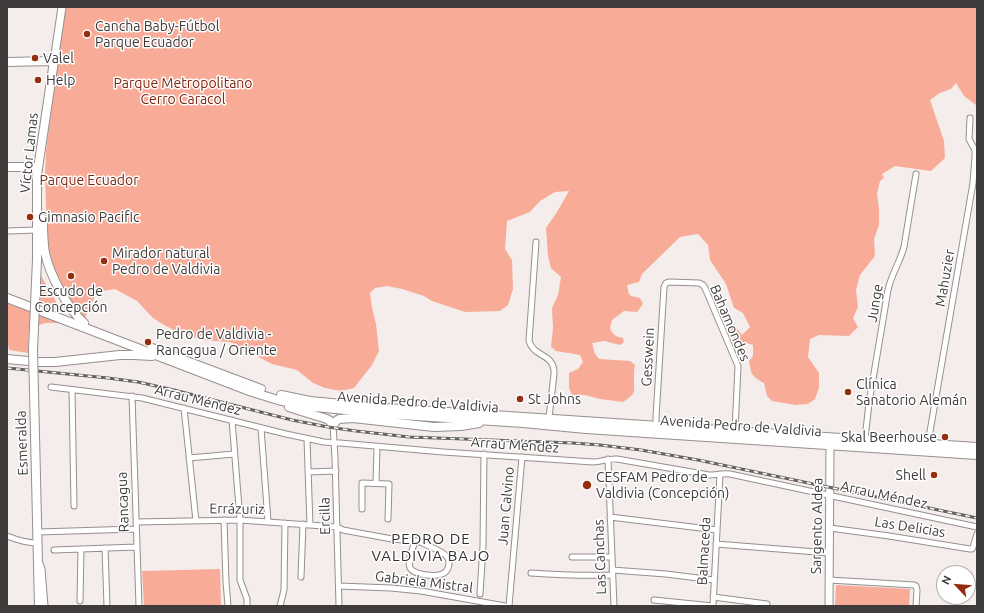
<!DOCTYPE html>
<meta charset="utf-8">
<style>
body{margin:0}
#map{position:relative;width:984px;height:613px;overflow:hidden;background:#f4edeb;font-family:Ubuntu,sans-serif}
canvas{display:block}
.frame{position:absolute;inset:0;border:8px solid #3e3b3a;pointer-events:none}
.north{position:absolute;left:936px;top:565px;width:40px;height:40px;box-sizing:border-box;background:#fff;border:1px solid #b2b1b0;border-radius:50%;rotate:296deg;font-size:11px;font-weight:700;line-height:16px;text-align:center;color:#3e3b3a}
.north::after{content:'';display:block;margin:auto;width:14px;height:18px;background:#952d0f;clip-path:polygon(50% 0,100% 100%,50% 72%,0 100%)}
</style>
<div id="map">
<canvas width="984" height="613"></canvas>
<div class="frame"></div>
<div class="north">N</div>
</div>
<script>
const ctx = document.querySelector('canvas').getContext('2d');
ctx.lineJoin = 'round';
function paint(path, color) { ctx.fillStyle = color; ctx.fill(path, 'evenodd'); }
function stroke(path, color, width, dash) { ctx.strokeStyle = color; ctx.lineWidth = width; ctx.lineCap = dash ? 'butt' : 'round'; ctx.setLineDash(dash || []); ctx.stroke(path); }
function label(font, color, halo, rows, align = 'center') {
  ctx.font = font + ' Ubuntu,sans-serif'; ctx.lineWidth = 3; ctx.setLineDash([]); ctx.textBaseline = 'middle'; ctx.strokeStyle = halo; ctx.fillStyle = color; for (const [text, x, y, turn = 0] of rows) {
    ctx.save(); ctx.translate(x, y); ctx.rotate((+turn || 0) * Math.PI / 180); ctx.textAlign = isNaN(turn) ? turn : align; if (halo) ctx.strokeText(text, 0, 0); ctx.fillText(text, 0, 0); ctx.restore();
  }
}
const green = new Path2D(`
 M65,7H977V101L976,105L964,96L956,83L951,89L940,93L930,100L944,141L945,158L931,171L895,166L882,174L884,178L880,181L877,194L879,209V225L874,239L875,256L860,275L856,290L858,307L853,318L858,327L849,336L819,335L810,339L808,357L819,373V388L815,399L808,404L796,405L772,401L767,396L764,383C752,377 751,374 749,361L753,356V345L737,340L730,336V328L735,326L742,335L750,327L743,313L734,308L726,284L710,260L708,245L698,234L680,237L642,274L639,282L627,285L629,294L631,296L640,298L643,304L637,312L624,311L612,320L610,328C613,335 616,337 623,338L624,342L620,345L604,341L592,343L595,354L599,359L630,361L635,365C634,369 634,374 634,378C634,392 637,393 623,402L600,399L585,395H572L569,388V373L578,369L583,362L580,355L556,351L551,347L553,328L552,308L558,295L561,277L551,268L548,256L546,228L557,212L569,191L555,192L540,201L530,212L507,221L505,249L512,260L513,289L508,305L500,311L465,312L432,301L424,296L402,289L387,286L375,288L370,293L372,308L376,324L379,351L372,365L354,388L341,391L325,388L313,383L297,370L272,364L230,342L202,340L176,331L164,325L153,318L137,301L115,289L97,292L85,318L76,310L61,287L49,254L47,237L45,174L46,151L57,67Z
 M40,274L62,312L40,303Z
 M7,303L28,311L58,318L71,323H46C37,325 39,327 29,327L28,353L9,350L7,338Z
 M220,569L221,606H144L142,571Z
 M836,585L910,589L909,606H835Z`);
const street = new Path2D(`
 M7,231L38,230
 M536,242L529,341C534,358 555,353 554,374L549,418
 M51,387L142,398L286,434L324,442L340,443L443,452L593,462C601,462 609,458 617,459L709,475C716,475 723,473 730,474L977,527
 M72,390L74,506
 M132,396L139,606
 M184,408L196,521
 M232,420L240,520V580L247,599V606
 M333,425L335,458L339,606
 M261,428L268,521
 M656,429V417L664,287L666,283L670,282L699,283L703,285L705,288L738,366L735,430
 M307,439L310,525
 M865,439L869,403L888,290C891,275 900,262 904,247L916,174
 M928,443L973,183L975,157V150L969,139L970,118
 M189,458L234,454
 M608,459L614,606
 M308,472L336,471
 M376,483L377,447
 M362,509V483L389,484L388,519
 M610,517L717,530
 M224,520L226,582L228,606
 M136,522L240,520L337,527L343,530C360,533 376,536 392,539C400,540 409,540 417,541C422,542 426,545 431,547C440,551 453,556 448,568C447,571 445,573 442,574C435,577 414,575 410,568C407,560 413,549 415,541
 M830,528L889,536L970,549H972L973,547L977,534
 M38,532L136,529
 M7,536C17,540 27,543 38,543
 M716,544L829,553
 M105,548L107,606
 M54,550L137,547
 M572,557H612
 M40,563L42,569L45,606
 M612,570L666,574L714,580
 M531,573C559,575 584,576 612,575
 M301,577L303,524
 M829,580L914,585L916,586L917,590L916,606
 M339,586L391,588L421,591L505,606
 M480,594L483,546L484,454
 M713,597L767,604
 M654,600L713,606
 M80,601L81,549
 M280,606L284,590L285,523
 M509,606L522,457
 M713,606L720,474`);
const secondary = new Path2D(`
 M54,61L62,7
 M829,606L830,445`);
const primary = new Path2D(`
 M7,62L54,61L37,175V260
 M7,167H38
 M43,219C43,230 43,242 45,253C50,275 67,308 84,323
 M7,298L252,392L278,400L305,406L386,414L523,423L586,429L977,455
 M152,348L261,389
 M33,350L34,327
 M7,359L39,362H55L120,355H134L152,356
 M34,392L39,606
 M281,395L310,401L387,408L977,447
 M289,407L301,411L327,419L330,421L333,425L336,421L339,419L353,418L434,427L461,426L479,423`);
const rail = new Path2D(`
 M7,368L108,378L138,382L174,390L292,420L328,427L356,431L409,437L573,443L600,445L641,450L698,460L977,518`);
const primaryBridge = new Path2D(`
 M34,327L37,260
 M33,350L34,392`);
const markers = [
 [87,34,4,"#952d0f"],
 [35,58,4,"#952d0f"],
 [38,80,4,"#952d0f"],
 [30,217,4,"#952d0f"],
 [104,261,4,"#952d0f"],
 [71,276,4,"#952d0f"],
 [148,342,4,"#952d0f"],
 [848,392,4,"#952d0f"],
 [520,399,4,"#952d0f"],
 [945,437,4,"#952d0f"],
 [934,475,4,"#952d0f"],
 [587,485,5,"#952d0f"]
];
const poiNames = [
 ["Cancha Baby-Fútbol",95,26],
 ["Parque Ecuador",95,42],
 ["Valel",43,58],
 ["Help",46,80],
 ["Gimnasio Pacific",38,217],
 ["Mirador natural",112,253],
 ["Pedro de Valdivia",112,269],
 ["Escudo de",71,291,"center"],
 ["Concepción",71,307,"center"],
 ["Pedro de Valdivia -",156,334],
 ["Rancagua / Oriente",156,350],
 ["Clínica",856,384],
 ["Sanatorio Alemán",856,400],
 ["St Johns",528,399],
 ["Skal Beerhouse",937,437,"right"],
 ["Shell",926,475,"right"],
 ["CESFAM Pedro de",596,477],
 ["Valdivia (Concepción)",596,493]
];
const parkNames = [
 ["Parque Metropolitano",183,83],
 ["Cerro Caracol",183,99],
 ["Parque Ecuador",89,180]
];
const streetNames = [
 ["Víctor Lamas",29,153,-84],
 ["Mahuzier",945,278,-80],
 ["Junge",875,303,-80],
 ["Bahamondes",730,323,67],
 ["Gesswein",648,357,-87],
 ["Arrau Méndez",198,400,14],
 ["Avenida Pedro de Valdivia",418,402,4],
 ["Avenida Pedro de Valdivia",741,426,4],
 ["Esmeralda",22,443,-92],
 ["Arrau Méndez",515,445,4],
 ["Arrau Méndez",884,495,12],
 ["Rancagua",123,502,-92],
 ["Juan Calvino",506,506,-85],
 ["Errázuriz",237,509,1],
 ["Ercilla",325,516,-91],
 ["Sargento Aldea",817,526,-89],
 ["Las Delicias",910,527,9],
 ["Balmaceda",704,551,-87],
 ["Las Canchas",600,557,-92],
 ["Gabriela Mistral",424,582,7]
];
const neighbourhoodNames = [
 ["PEDRO DE",431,539],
 ["VALDIVIA BAJO",431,556]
];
paint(green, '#f8ac98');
stroke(street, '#968f8d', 7);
stroke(secondary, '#968f8d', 9);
stroke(primary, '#968f8d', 10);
stroke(street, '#fff', 5);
stroke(secondary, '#fff', 7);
stroke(primary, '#fff', 8);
stroke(rail, '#64615f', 3);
stroke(rail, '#fff', 1.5, [4.5]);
stroke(primaryBridge, '#968f8d', 10, []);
stroke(primaryBridge, '#fff', 8);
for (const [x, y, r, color] of markers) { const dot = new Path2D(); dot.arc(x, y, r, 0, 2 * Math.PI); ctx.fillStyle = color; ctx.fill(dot); stroke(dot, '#fff', 1.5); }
label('14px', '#3e3b3a', '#fff', poiNames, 'left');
label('14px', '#7c2710', '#fff', parkNames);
label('14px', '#3e3b3a', '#fff', streetNames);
ctx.letterSpacing = '1px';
label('15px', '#332d2c', '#fff', neighbourhoodNames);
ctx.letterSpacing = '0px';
</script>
